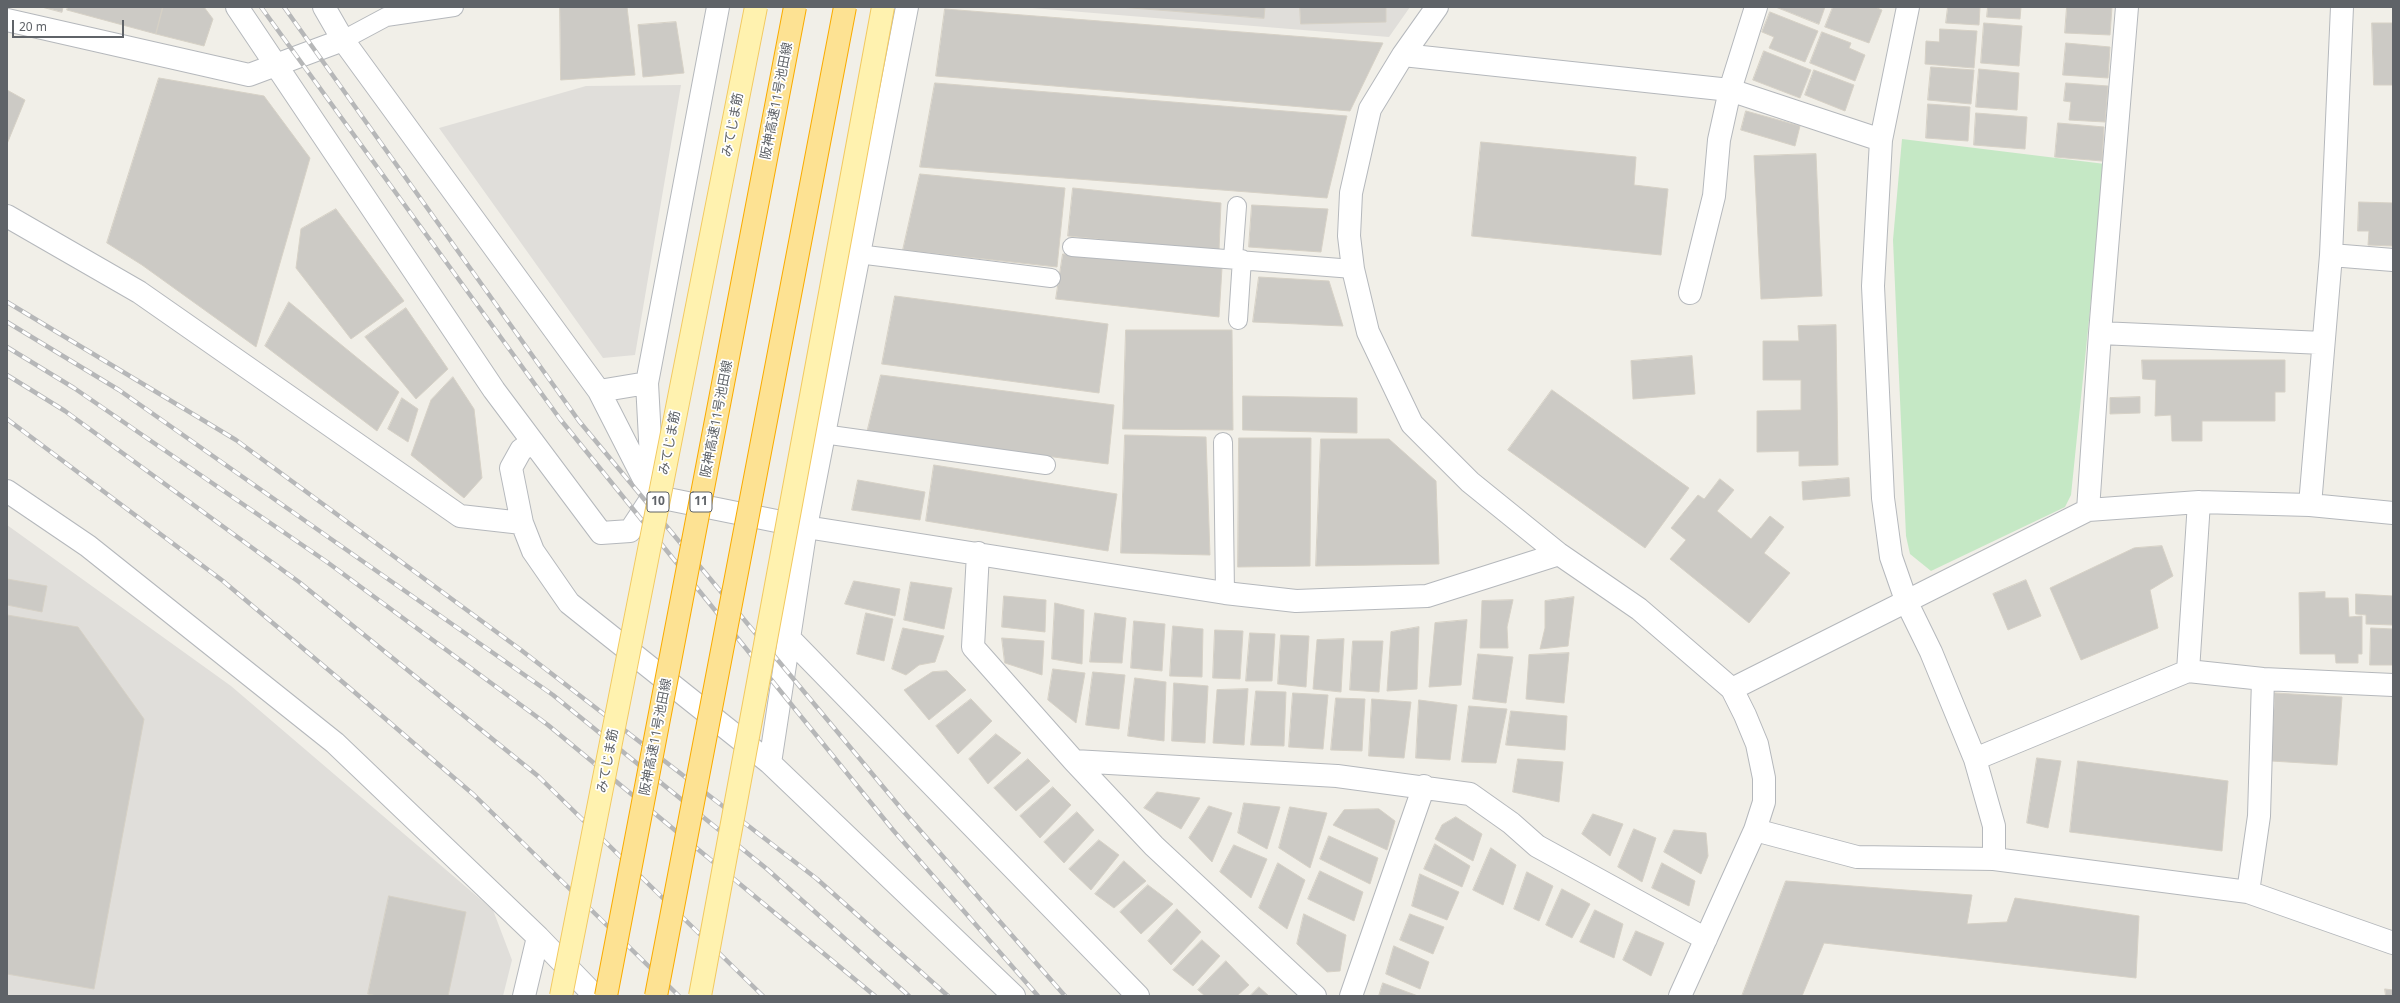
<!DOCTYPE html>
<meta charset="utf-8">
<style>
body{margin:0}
#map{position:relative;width:2400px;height:1003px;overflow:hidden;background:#f1efe8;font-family:"Noto Sans",sans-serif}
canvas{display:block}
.frame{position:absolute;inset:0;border:8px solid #5f6368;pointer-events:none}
.scale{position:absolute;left:12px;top:20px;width:112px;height:18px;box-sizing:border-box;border:2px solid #5f6368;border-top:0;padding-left:5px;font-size:12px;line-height:14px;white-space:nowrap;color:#5f6368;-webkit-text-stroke:3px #fff;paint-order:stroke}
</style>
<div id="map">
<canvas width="2400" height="1003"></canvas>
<div class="frame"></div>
<div class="scale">20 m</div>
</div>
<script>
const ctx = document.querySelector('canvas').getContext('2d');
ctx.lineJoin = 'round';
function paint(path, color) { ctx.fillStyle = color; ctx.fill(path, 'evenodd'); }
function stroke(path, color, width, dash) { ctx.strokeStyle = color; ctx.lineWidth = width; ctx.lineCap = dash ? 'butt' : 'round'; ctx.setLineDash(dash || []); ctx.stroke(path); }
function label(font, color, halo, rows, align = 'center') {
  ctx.font = font + ' "Noto Sans","Noto Sans JP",sans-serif'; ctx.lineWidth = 3.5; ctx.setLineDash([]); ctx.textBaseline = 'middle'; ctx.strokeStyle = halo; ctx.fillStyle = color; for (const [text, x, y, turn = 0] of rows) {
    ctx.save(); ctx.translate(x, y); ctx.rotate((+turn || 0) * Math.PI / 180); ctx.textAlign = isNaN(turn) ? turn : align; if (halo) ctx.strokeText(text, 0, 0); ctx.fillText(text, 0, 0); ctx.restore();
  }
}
const industrial = new Path2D(`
 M1020,7H1410L1389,37Z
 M681,85L635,355L603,358L439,128L586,86Z
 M7,525L231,686L493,910L512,960L503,996H7Z`);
const green = new Path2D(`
 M1902,139L2105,164L2071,495L2065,507L1931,571L1910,554L1906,536L1893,240Z`);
const building = new Path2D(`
 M42,7H63L62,12Z
 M68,7H163L156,34L67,10Z
 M163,7H204L213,19L204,46L156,34Z
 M560,7H627L635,75L561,80Z
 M1120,7H1265L1264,18Z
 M1300,7H1386V22L1301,24Z
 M1776,7H1825L1819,24Z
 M1833,7H1875L1882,10L1869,43L1825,27Z
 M1948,7H1980L1979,25L1946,23Z
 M1988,7H2021L2020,19L1987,17Z
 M2067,7H2112L2110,35L2065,33Z
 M945,9L1383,43L1350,111L936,76Z
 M1770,12L1818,31L1805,62L1769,48L1774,37L1762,32Z
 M676,22L684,73L643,77L638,25Z
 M1984,23L2022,26L2019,66L1981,63Z
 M2372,23H2393V85H2374Z
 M1940,29L1977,31L1974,68L1925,64L1926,41L1939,42Z
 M1822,32L1851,43L1849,48L1865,55L1855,81L1810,63Z
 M2066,43L2110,47L2108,78L2063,75Z
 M1764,51L1811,70L1800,98L1753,80Z
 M1931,67L1974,70L1971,104L1928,100Z
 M1979,69L2019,73L2017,110L1976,107Z
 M1814,70L1854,85L1845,111L1805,95Z
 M159,78L264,96L310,158L256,347L142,265L107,243Z
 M935,83L1347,116L1327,198L920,167Z
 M2066,83L2108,86L2105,122L2069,120L2071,102L2064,101Z
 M7,90L25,100L7,144Z
 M1928,104L1970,107L1968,141L1926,138Z
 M1746,111L1800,126L1795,146L1741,130Z
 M1976,113L2027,117L2025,149L1974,145Z
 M2058,123L2104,127L2102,161L2055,157Z
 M1481,142L1636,157L1634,185L1668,189L1661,255L1472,236Z
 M1816,154L1822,296L1761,299L1754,156Z
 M920,174L1065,188L1057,267L903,250Z
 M1073,188L1221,203L1219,251L1068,236Z
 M2359,202L2393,203V246L2368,245L2369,231H2358Z
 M1252,205L1328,209L1321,252L1249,247Z
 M336,209L404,301L351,339L296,268L301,229Z
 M1063,254L1222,268L1219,317L1056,299Z
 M1259,277L1329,281L1343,326L1253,322Z
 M895,296L1108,324L1099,393L882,364Z
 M289,302L399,392L377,431L265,346Z
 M406,308L448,369L416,399L365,337Z
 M1836,325L1838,465L1799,466V451L1757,452V411L1801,410V380H1763V341H1799L1798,326Z
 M1126,330H1232L1233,430L1123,429Z
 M1692,356L1695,394L1633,399L1631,361Z
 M2142,360H2285V392H2275V421H2202V441H2172L2171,415L2155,416L2156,380L2143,379Z
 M881,375L1114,405L1108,464L867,433Z
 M453,377L474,409L482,478L464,498L411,455L431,400Z
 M1552,390L1689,488L1645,548L1508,450Z
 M1243,396L1357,398V433L1243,430Z
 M2140,397V413L2110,414V398Z
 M402,398L418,409L408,442L388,429Z
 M1125,435L1206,437L1210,555L1121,553Z
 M1239,438H1311L1310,566L1238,567Z
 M1321,439H1389L1436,481L1439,564L1316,566Z
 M934,465L1117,494L1108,551L926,521Z
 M1849,478L1850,496L1803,500L1802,482Z
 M1720,479L1734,490L1717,511L1751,539L1770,516L1784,527L1764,553L1790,573L1749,623L1670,559L1686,540L1671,528L1698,495L1704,499Z
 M858,480L925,492L920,520L852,510Z
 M2162,546L2173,576L2150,590L2158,628L2081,660L2050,588L2134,548Z
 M7,579L47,586L42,612L7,605Z
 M2026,580L2041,616L2008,630L1993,594Z
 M854,581L900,589L895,616L845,604Z
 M911,582L952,588L944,629L904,620Z
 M2325,592V598H2348L2349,617L2362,616V654H2358V663H2336L2335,654H2300L2299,593Z
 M2356,594L2393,596V625L2366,624V615L2356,614Z
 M1004,596L1046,600L1045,632L1002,627Z
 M1574,597L1568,646L1540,649L1545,628V601Z
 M1513,600L1507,627L1508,648H1480L1482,601Z
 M1055,603L1084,610L1082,664L1052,659Z
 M866,613L893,619L884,661L857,654Z
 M1095,613L1126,618L1122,663L1090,662Z
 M7,615L78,627L144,719L94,989L7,974Z
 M1467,620L1461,685L1429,687L1435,623Z
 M1134,621L1165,624L1162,671L1131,668Z
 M1173,626L1203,629L1202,677L1170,676Z
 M1419,627L1417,689L1387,691L1391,632Z
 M903,628L944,636L935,662L919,665L906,675L892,669Z
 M2371,628L2393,629V665H2370Z
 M1215,630L1243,631L1240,679L1213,678Z
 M1250,633L1275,634L1272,681H1246Z
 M1281,635L1309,636L1306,687L1278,684Z
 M1002,638L1044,641L1042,675L1005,663Z
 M1344,639L1341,692L1313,689L1317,640Z
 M1353,641H1383L1379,692L1350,690Z
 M1569,653L1564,703L1526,699L1529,655Z
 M1478,654L1513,657L1506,703L1473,699Z
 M1053,669L1085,673L1076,723L1048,700Z
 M947,671L966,690L929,720L904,690L932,672Z
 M1093,672L1125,675L1119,729L1086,725Z
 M1135,678L1166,682L1164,741L1128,736Z
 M1174,683L1208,686L1205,743L1172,741Z
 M1248,689L1244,745L1213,743L1217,690Z
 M1256,691L1286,692L1284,746L1251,745Z
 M1293,693L1328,695L1323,749L1289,747Z
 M2275,693L2342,697L2337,765L2271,761Z
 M1336,698L1365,699L1362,751L1331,750Z
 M971,699L992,721L958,754L936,726Z
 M1372,699L1411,702L1404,758L1369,756Z
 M1419,700L1457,705L1450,760L1416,758Z
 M1469,706L1507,709L1496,763L1462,762Z
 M1511,711L1567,716L1565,750L1506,745Z
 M996,734L1021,753L988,784L969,759Z
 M2037,758L2061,761L2048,828L2027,823Z
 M1028,759L1050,781L1016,811L994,788Z
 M1518,759L1563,762L1559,802L1513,792Z
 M2078,761L2228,781L2222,851L2070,832Z
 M1053,787L1071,805L1040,838L1020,816Z
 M1157,792L1200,798L1181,829L1144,808Z
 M1244,803L1280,807L1267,849L1238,833Z
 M1209,806L1232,813L1212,862L1189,838Z
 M1290,807L1327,813L1310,868L1279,848Z
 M1379,809L1395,821L1387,850L1333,825L1344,810Z
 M1077,812L1094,830L1064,863L1044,842Z
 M1593,814L1623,824L1610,856L1582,834Z
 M1456,817L1482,834L1473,861L1435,839L1442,825Z
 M1634,829L1656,838L1642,882L1618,867Z
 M1674,830L1706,833L1708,856L1701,874L1664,852Z
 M1329,836L1378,858L1370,884L1320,859Z
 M1099,840L1119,855L1091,890L1069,869Z
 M1435,844L1470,866L1462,887L1424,869Z
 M1234,845L1267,859L1251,898L1220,872Z
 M1491,848L1516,865L1503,905L1473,890Z
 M1124,861L1146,881L1114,908L1095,894Z
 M1278,863L1305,880L1287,929L1259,908Z
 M1662,863L1695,881L1689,906L1652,888Z
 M1320,871L1363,892L1354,921L1308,899Z
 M1527,872L1553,886L1539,921L1514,909Z
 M1420,874L1459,892L1447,920L1412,906Z
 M1786,881L1972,895L1967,924L2007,922L2015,898L2139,916L2136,978L1824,943L1802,996H1742Z
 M1148,885L1173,904L1141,934L1120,912Z
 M1562,889L1590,904L1572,938L1546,925Z
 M389,896L466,912L448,996H378L368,994Z
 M1177,909L1201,932L1171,965L1148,941Z
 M1595,910L1623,924L1614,958L1580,942Z
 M1304,914L1346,935L1340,971L1327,972L1297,944Z
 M1410,914L1444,927L1433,954L1400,940Z
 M1636,931L1664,943L1651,976L1623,960Z
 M1202,940L1220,956L1193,986L1173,970Z
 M1394,946L1429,962L1420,989L1386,974Z
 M1226,961L1249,985L1237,996H1205L1198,990Z
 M1383,983L1418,996H1379Z
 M1259,987L1269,996H1250Z
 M2385,989L2393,990V996H2386Z`);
const lane = new Path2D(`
 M343,40L386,17L454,7
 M1072,247L1353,269
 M858,254L1051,278
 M1233,258L1237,206
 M1238,320L1242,259
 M823,434L1046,465
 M1223,442L1225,593`);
const street = new Path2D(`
 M237,7L494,390L601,533L630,531L653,496L647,383L718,7
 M324,7L343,40L599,391L649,489
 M1437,7L1403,55L1370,109L1351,193L1349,236L1353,269L1368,332L1412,424L1470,482L1559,554L1639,609L1732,689L1745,715L1757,744L1764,778V802L1755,830L1680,996
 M1908,7L1881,140L1873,286L1883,498L1891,557L1907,603L1931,652L1975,759L1994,826V859
 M7,20L249,75L343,40
 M1403,55L1730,90L1881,140
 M7,216L139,292L460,516L522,523
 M2331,255L2393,260
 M1690,293L1714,196L1719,140L1730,90L1756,7
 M2100,333L2323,343
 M599,391L647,383
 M533,442L521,450L511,468L522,523L533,551L569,603L770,763L1014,996
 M7,491L88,546L335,743L538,937L595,996
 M653,496L806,527L1225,593L1296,601L1427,596L1559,554
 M2310,505L2331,255L2342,7
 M2088,510L2100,333L2127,7
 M978,553L973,647L1074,761L1337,776L1470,794L1511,823L1537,846L1706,939
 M788,637L1138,996
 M2188,671L2199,502
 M1732,689L2088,510L2199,502L2310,505L2393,513
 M1975,759L2188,671L2263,679L2393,685
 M1074,761L1154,846L1315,996
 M770,763L806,527L907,7
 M1755,830L1857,857L1994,859L2248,892L2393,943
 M2248,892L2259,816L2263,679
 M524,996L538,937
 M1351,996L1424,786`);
const rail = new Path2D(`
 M261,7L560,419L893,830L1038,996
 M284,7L579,421L904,812L1065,996
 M7,302L236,440L521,650L817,879L948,996
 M7,322L119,390L553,695L767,869L909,996
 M7,347L74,388L327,562L548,725L875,996
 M7,375L65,411L299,582L538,776L763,996
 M7,419L223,581L338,678L474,795L679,996`);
const primaryBridge = new Path2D(`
 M561,996L756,7
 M700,996L883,7`);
const highwayBridge = new Path2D(`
 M606,996L795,7
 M656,996L845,7`);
const shields = [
 [658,502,22],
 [701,502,22]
];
const shieldNames = [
 ["10",658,502],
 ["11",701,502]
];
const streetNames = [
 ["阪神高速11号池田線",777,101,-79],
 ["みてじま筋",733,125,-79],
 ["阪神高速11号池田線",717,419,-79],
 ["みてじま筋",670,443,-79],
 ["阪神高速11号池田線",656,737,-79],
 ["みてじま筋",608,761,-79]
];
paint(industrial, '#e0deda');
paint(green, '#c5e8c5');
paint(building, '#cccac5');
stroke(building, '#d6d1c6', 1);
stroke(lane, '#b5b8bc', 20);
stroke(street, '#b5b8bc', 24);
stroke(lane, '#fff', 18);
stroke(street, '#fff', 22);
stroke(rail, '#b6b7b8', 4.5);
stroke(rail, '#fff', 3, [9]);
stroke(primaryBridge, '#f2c960', 24, []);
stroke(highwayBridge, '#f9ab00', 24, []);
stroke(primaryBridge, '#fff2af', 22);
stroke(highwayBridge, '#fde293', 22);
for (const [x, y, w] of shields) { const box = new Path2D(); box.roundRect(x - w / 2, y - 10, w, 20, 3); ctx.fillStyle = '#fff'; ctx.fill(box); stroke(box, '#5f6368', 1); }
label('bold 12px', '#5f6368', null, shieldNames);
label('13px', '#5f6368', '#fff', streetNames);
</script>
